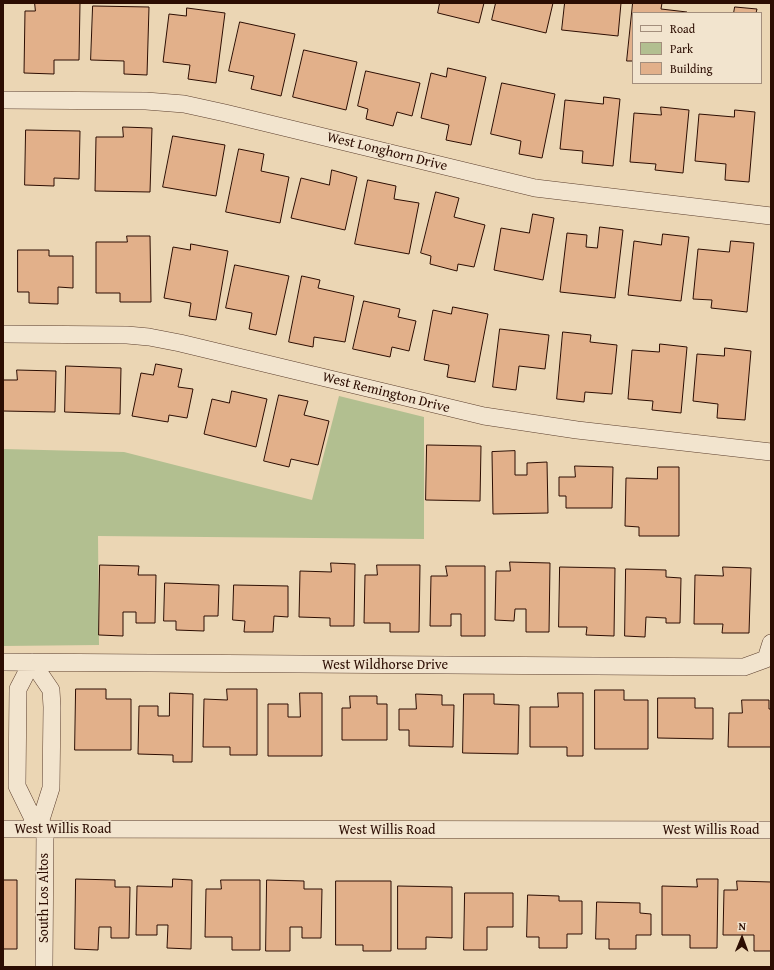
<!DOCTYPE html>
<style>
body{margin:0}
#map{position:relative;width:774px;height:970px;overflow:hidden;background:#ebd6b4;font-family:"Gentium Book Plus",serif}
canvas{display:block}
.frame{position:absolute;inset:0;border:4px solid #2c0d02;pointer-events:none}
.legend{position:absolute;left:632px;top:12px;width:130px;height:72px;box-sizing:border-box;background:#f2e4ce;border:1px solid #a38e7c;margin:0;padding:5px 7px;list-style:none;font-size:12px;color:#2c0d02}
.legend li{display:flex;align-items:center;gap:8px;height:20px}
.legend b{width:20px;border:1px solid #a38e7c}
.north{position:absolute;left:722px;top:918px;width:40px;height:40px;-webkit-text-stroke:3px #f2e4ce;paint-order:stroke;rotate:1deg;font-size:11px;font-weight:700;line-height:16px;text-align:center;color:#2c0d02}
.north::after{content:'';display:block;margin:auto;width:14px;height:18px;background:#2c0d02;clip-path:polygon(50% 0,100% 100%,50% 72%,0 100%)}
</style>
<div id="map">
<canvas width="774" height="970"></canvas>
<div class="frame"></div>
<ul class="legend">
<li><b style="height:5px;background:#f2e4ce"></b>Road</li>
<li><b style="height:11px;background:#b2bf90"></b>Park</li>
<li><b style="height:11px;background:#e2b08a"></b>Building</li>
</ul>
<div class="north">N</div>
</div>
<script>
const ctx = document.querySelector('canvas').getContext('2d');
ctx.lineJoin = 'round';
function paint(path, color) { ctx.fillStyle = color; ctx.fill(path, 'evenodd'); }
function stroke(path, color, width, dash) { ctx.strokeStyle = color; ctx.lineWidth = width; ctx.lineCap = dash ? 'butt' : 'round'; ctx.setLineDash(dash || []); ctx.stroke(path); }
function label(font, color, halo, rows, align = 'center') {
  ctx.font = font + ' "Gentium Book Plus",serif'; ctx.lineWidth = 3; ctx.setLineDash([]); ctx.textBaseline = 'middle'; ctx.strokeStyle = halo; ctx.fillStyle = color; for (const [text, x, y, turn = 0] of rows) {
    ctx.save(); ctx.translate(x, y); ctx.rotate((+turn || 0) * Math.PI / 180); ctx.textAlign = isNaN(turn) ? turn : align; if (halo) ctx.strokeText(text, 0, 0); ctx.fillText(text, 0, 0); ctx.restore();
  }
}
const green = new Path2D(`
 M339,396L424,417V539L98,536L99,645L3,646V449L124,452L312,500Z`);
const building = new Path2D(`
 M35,3H80L79,60H54V74L24,73L25,11H35Z
 M440,3H484L479,23L438,13Z
 M496,3H553L546,33L492,20Z
 M565,3H621L618,36L562,30Z
 M633,3H662L661,9L687,12V13H633V61H627Z
 M93,6L149,7L147,75L124,74V61L91,60Z
 M735,7L757,9L756,13H734Z
 M187,8L225,13L216,83L188,79L190,65L163,62L169,14L186,16Z
 M240,22L295,34L281,96L251,89L254,76L229,71Z
 M304,50L357,62L346,110L293,97Z
 M448,68L486,77L471,145L446,140L449,125L421,118L431,73L446,77Z
 M366,71L420,83L412,116L397,112L393,126L366,119L368,109L358,106Z
 M502,83L555,94L542,158L519,154L521,141L491,134Z
 M604,97L620,99L613,166L582,163L583,151L560,149L565,100L603,104Z
 M661,107L689,110L683,173L655,170L656,164L630,162L634,113L661,115Z
 M735,110L755,112L749,182L725,180L726,164L695,161L699,114L734,117Z
 M123,127L152,128L150,192L95,191L96,137H123Z
 M26,130L80,131L79,179L54,178V186L25,185Z
 M173,136L225,145L216,196L163,187Z
 M239,149L264,154L261,171L289,177L280,223L226,212Z
 M332,170L357,177L345,230L291,218L301,178L329,185Z
 M368,180L396,186L394,199L419,203L409,254L355,244Z
 M436,192L459,198L454,217L485,225L474,267L458,264L457,271L430,264L431,256L421,253Z
 M533,214L554,218L543,280L494,270L501,228L529,233Z
 M600,227L623,230L615,298L560,292L567,233L587,235L586,247L597,248Z
 M663,234L689,237L681,301L628,295L634,241L661,245Z
 M127,236H150L151,302H120V293H96V242H127Z
 M731,241L754,243L747,312L711,308L712,300L693,299L698,249L729,252Z
 M191,244L228,251L216,320L189,316L191,303L164,298L173,247L190,250Z
 M18,250H49V256H73V288L58,287V304L29,303V292H18Z
 M235,265L289,276L276,335L249,329L252,313L226,308Z
 M302,276L320,280L318,288L354,296L345,342L314,337L313,347L289,342Z
 M364,301L400,309L398,317L416,321L409,351L392,347L390,357L353,349Z
 M453,307L488,314L475,382L447,377L449,365L424,360L433,310L451,314Z
 M500,329L549,335L545,369L519,366L516,390L493,387Z
 M563,332L591,335L590,342L617,345L612,394L585,392L584,402L557,399Z
 M660,344L687,347L681,413L652,410L653,401L628,399L632,350L659,352Z
 M725,348L751,351L745,420L717,418L718,404L693,401L697,354L724,356Z
 M156,364L182,369L178,387L193,389L187,418L169,415L168,422L132,416L141,373L153,375Z
 M66,366L121,368L120,414L65,412Z
 M17,370L56,371L55,412L3,411V380H17Z
 M232,391L267,399L256,447L204,434L212,399L229,403Z
 M279,395L308,401L304,415L329,421L318,465L291,459L289,467L264,461Z
 M427,445L481,446L480,501L426,500Z
 M515,451V475H527V463L547,462L548,513L493,514L492,452Z
 M575,466L613,467L612,508H566V496H559V477H575Z
 M658,467H679V536H639V527L625,526L626,478L657,479Z
 M510,562L550,563L549,632H526V609H515L514,621L495,620L496,571H510Z
 M331,563L355,564L354,626H330V618L299,617L300,571L331,572Z
 M100,565L139,566L138,575H156L155,623H136V612H123V636L99,635Z
 M377,565H420L419,632H390V623H364L365,575H377Z
 M446,566H485V636H461V614H451V626H430L431,576H447Z
 M560,567L615,568L614,636L586,635L587,627H559Z
 M723,567L751,568L749,633H722L723,624H694L695,575L723,576Z
 M626,569L666,570V577L681,578L680,623H666V618L646,617L645,637L625,636Z
 M165,583L219,585L218,616H204V631L176,630V621H164Z
 M234,585L288,586V617L274,616L273,632H244L245,621L233,620Z
 M76,689H106V699H131V750H75Z
 M227,689H257V755H230V747H203L204,699L227,700Z
 M595,690H624V700H648V749H595Z
 M170,693L193,694L192,762H173V755L138,754L139,706H158V716H169Z
 M300,693H322V756H268V704H288V717H300Z
 M558,693H583V756H567V747H530V707H558Z
 M416,694L442,695V705H454L453,747L409,746V730H399V709H416Z
 M464,694H494V704L519,705L518,754L463,753Z
 M350,696H377V704H387V740H342V708H350Z
 M658,698H695V708H713V739L658,738Z
 M742,700H769V709H771V747H728L729,713H742Z
 M76,879L115,880V887H130L129,938H111V927H99L98,950L75,949Z
 M173,879L192,880L191,949L167,948L168,925H157V935H136L137,886L172,887Z
 M697,879H718L717,948H690V935H662V886L697,887Z
 M3,880H17V949H3Z
 M221,880H260V950H232V937H205L206,889H221Z
 M267,880L304,881V889H322L321,938H302V927H290V951H266Z
 M336,881H391V951H363V945H336Z
 M737,881L771,882V951H754V935H723L724,890H737Z
 M398,886L452,887V938L426,937V949H398Z
 M465,893H513V927H487V950H464Z
 M528,895L559,896V901H582V934H567V948H539V937H527Z
 M597,902L640,903V913L651,914V935H636V949H609V939H596Z`);
const minor = new Path2D(`
 M3,100L146,101L184,104L225,113L535,188L771,216
 M3,334L127,335L149,337L180,343L484,416L577,430L771,452
 M3,662L744,667L766,659L771,643
 M32,662L51,690L52,707L51,788L38,829L17,786L18,689Z
 M3,829L771,830
 M44,967L45,829`);
const streetNames = [
 ["West Longhorn Drive",387,152,14],
 ["West Remington Drive",386,393,14],
 ["West Wildhorse Drive",385,665],
 ["West Willis Road",63,829],
 ["West Willis Road",387,830],
 ["West Willis Road",711,830],
 ["South Los Altos",44,898,-90]
];
paint(green, '#b2bf90');
paint(building, '#e2b08a');
stroke(building, '#2c0d02', 1);
stroke(minor, '#5c3f2e', 18);
stroke(minor, '#f2e4ce', 17);
label('14px', '#2c0d02', '#f2e4ce', streetNames);
</script>
